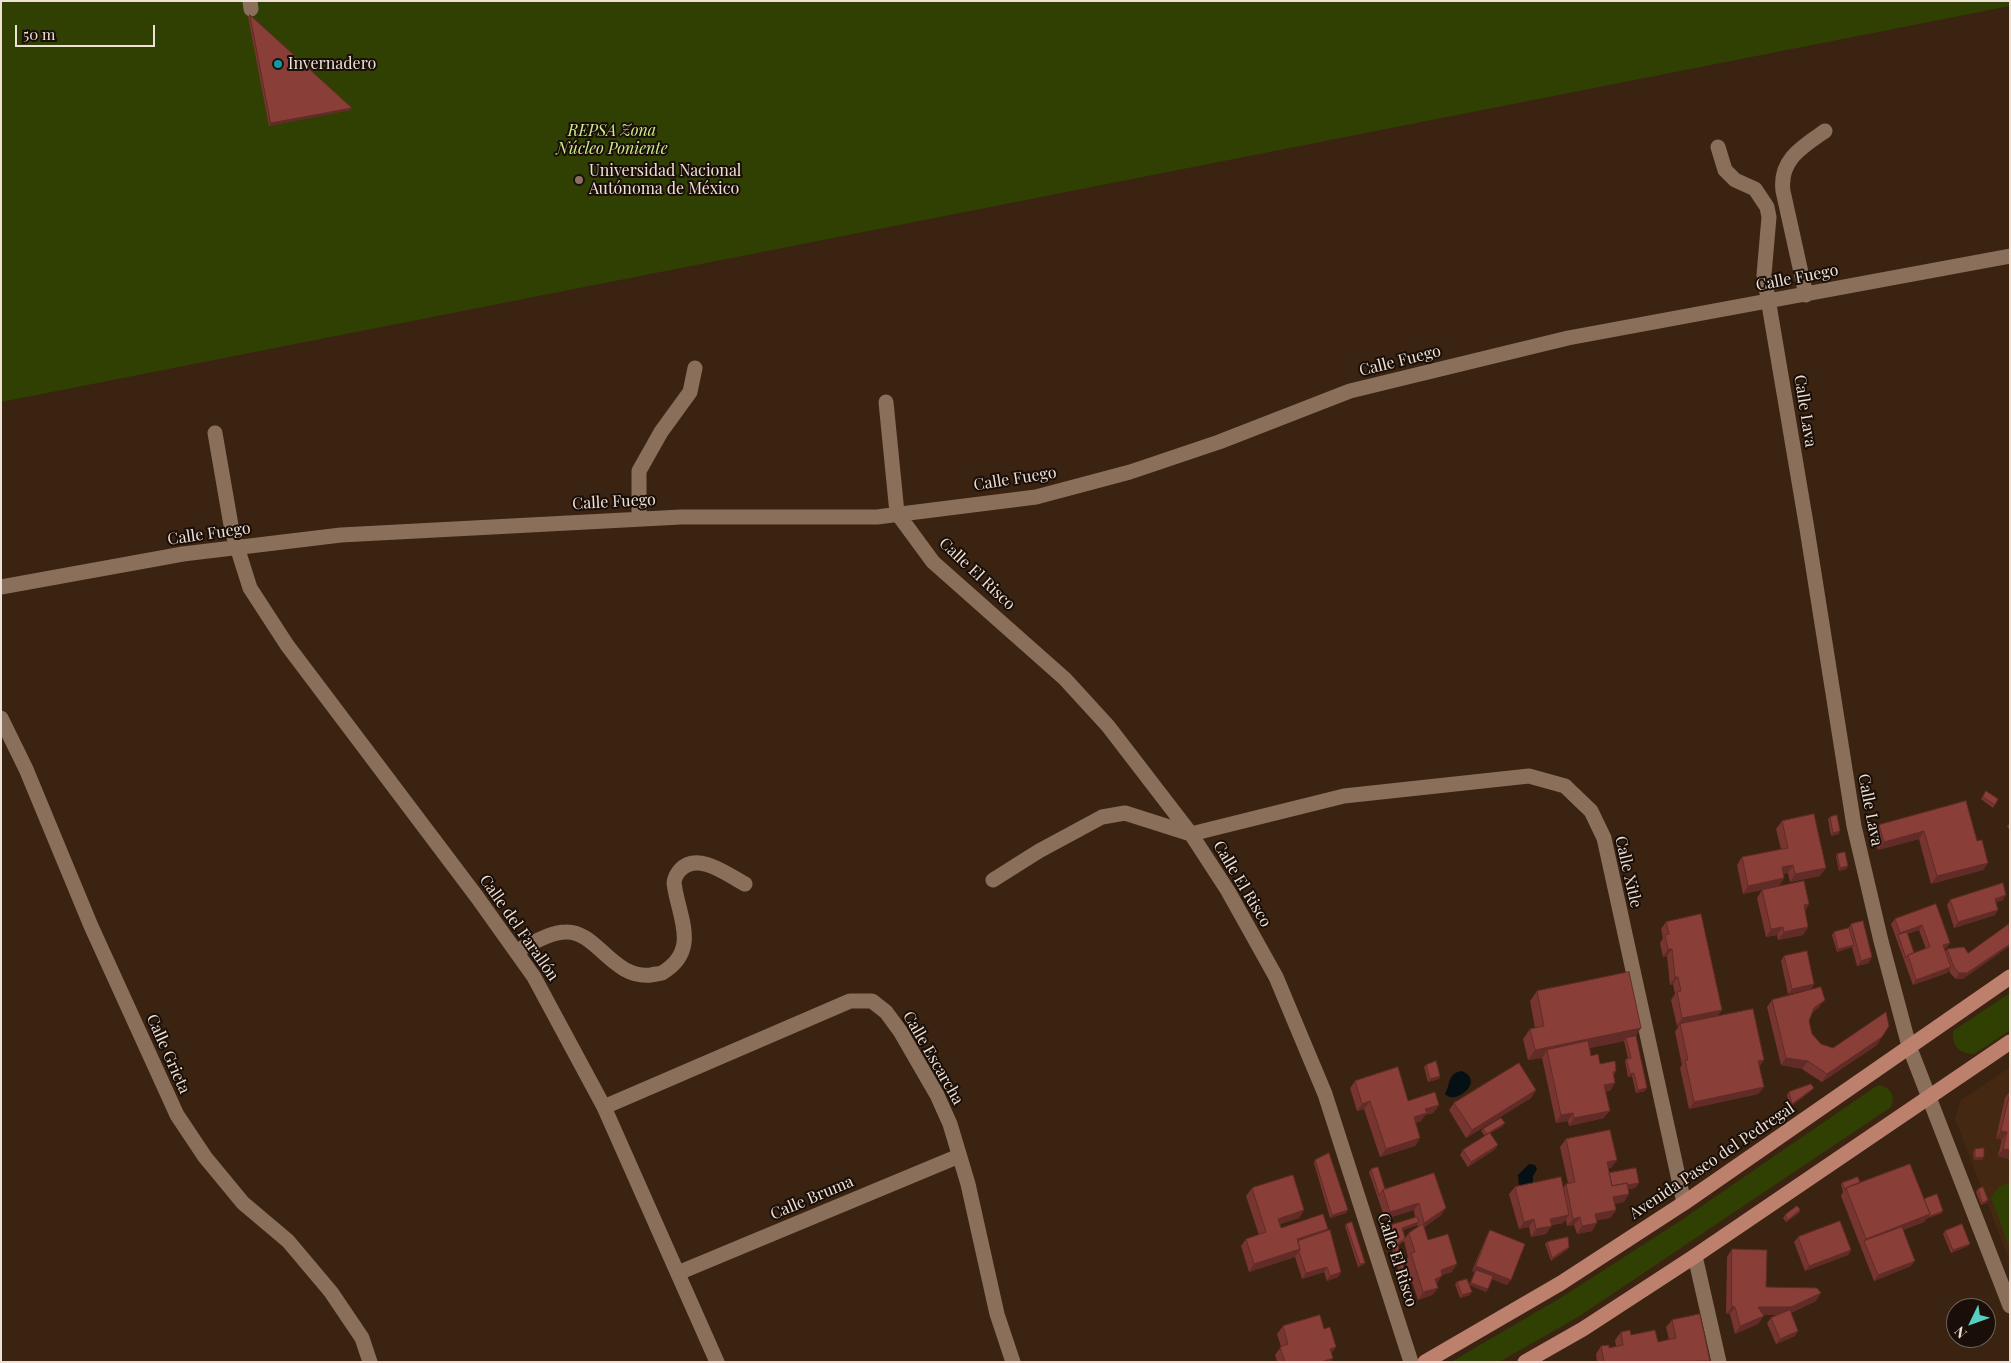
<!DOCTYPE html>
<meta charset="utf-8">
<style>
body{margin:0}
#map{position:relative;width:2011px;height:1363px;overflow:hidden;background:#3a2311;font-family:"Playfair Display",serif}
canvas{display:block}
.frame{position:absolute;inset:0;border:2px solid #efe0d5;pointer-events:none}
.north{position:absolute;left:1946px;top:1298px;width:50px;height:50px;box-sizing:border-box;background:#190f08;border:1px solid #6f635a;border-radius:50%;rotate:228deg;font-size:14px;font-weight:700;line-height:20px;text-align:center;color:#efe0d5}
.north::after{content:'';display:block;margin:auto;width:18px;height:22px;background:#57cec2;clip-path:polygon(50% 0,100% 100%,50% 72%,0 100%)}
.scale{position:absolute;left:15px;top:25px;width:140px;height:22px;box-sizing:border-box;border:2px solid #efe0d5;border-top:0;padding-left:6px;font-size:15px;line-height:18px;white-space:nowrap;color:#efe0d5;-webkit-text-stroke:4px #190f08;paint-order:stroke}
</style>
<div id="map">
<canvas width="2011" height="1363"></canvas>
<div class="frame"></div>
<div class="north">N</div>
<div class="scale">50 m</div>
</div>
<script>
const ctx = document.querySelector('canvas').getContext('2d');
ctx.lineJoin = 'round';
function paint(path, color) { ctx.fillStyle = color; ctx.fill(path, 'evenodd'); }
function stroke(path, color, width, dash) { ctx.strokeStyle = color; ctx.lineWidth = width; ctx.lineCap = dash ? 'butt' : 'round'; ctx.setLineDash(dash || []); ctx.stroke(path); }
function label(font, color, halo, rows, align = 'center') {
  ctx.font = font + ' "Playfair Display",serif'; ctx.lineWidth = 4; ctx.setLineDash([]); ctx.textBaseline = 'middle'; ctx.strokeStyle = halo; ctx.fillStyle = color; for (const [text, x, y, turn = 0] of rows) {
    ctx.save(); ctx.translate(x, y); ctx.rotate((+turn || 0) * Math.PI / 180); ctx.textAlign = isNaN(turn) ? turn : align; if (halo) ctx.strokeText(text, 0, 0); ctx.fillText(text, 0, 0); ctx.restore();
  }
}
const built = new Path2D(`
 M2010,1067V1262L1955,1119L1960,1101Z`);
const green = new Path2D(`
 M1,1H2010V6L1,402Z
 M2010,993V1030L1974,1054C1959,1054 1952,1045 1953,1031Z
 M1878,1085C1890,1087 1896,1095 1891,1107L1578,1317L1499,1362H1451L1562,1297L1677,1223Z
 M2010,1182V1249L1991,1197L2000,1186Z`);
const water = new Path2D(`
 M1462,1071C1486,1081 1455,1106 1445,1094C1451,1084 1447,1073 1462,1071Z
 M1529,1164L1535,1165L1537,1169L1533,1176V1184L1521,1187L1519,1185L1518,1175Z`);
const minor = new Path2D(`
 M250,1L251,9
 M1718,147L1725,170L1735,180L1755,189L1767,207L1769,217L1764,275L1807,529L1854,826L1881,941L1909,1046L2010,1306
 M1806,295L1783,191C1779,160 1802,147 1825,131
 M886,402L897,513L933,562L1065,679L1108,726L1191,834L1228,891L1276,977L1325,1094L1411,1362
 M215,433L232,531L250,588L287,645L477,897L534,977L604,1107L717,1362
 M639,518V471L661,432L690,392L695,368
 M1,587L183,554L341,535L681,517H877L1036,497L1130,472L1219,442L1350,391L1387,382L1568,338L2010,256
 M1,718L26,769L91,926L177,1115L205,1157L243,1203L288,1241L331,1292L362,1338L370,1362
 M993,880L1039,851L1102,817L1125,813L1191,834L1344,796L1529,776L1565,786L1591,811L1604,838L1684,1203
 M516,951C531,944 550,932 566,932C597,931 612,979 651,975C655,974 659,974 662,973C701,950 678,916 674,883C674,879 677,873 680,870C698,851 728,875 745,884
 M604,1107L850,1001H872L886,1012L900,1031L937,1095L950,1124L968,1184L997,1314L1013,1362
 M1695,1256L1719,1362
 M678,1273L959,1156`);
const major = new Path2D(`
 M1425,1362L1561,1283L1684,1203L2010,977
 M1525,1362L1583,1329L1695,1256L2010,1042`);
const wall = new Path2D(`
 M250,15L352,108L350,110L269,126L248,17Z
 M1986,791L1998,799L1993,808L1981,799Z
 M1966,801L1977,841L1988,863L1983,870L1931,884L1919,839L1878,850L1874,833L1879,825Z
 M1830,817L1839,834L1831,836L1828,819Z
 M1782,821L1820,876L1790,882L1788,873L1783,874L1784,878L1779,886L1743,894L1737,865L1742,857L1781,849L1776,829Z
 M2010,823V831L2007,826Z
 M1837,854L1848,866L1846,869L1839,871L1836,856Z
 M1762,890L1809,904L1805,911L1808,927L1803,935L1778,940L1777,935L1766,937L1757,898Z
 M1950,900H2003L1996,902L1995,915L1954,928L1947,905Z
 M1936,904L1950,943L1946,948L1944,949L1945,952L1947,949L1963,979H1956L1950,973L1949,970L1947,973L1913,985L1891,924L1895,919ZM1919,930L1926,949L1914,953L1907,934Z
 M1666,922L1722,1010L1717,1016L1764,1060L1759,1067L1764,1087L1758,1094L1689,1109L1680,1068L1682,1065L1675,1032L1679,1025L1677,1026L1671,1000L1675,994L1673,984L1670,985L1667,956L1663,957L1660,943L1663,938L1661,929Z
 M1851,924L1869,963L1857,966L1852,947L1837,952L1832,935L1834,932L1848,929Z
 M1784,956L1814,984L1811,989L1788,994L1781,961Z
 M1537,991L1636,1036L1645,1091L1636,1093L1632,1076L1628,1077L1625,1061L1626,1059L1628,1058L1624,1041L1590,1048L1591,1056L1600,1064L1616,1071L1613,1076L1615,1083L1610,1091H1606L1604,1118L1569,1126L1568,1121L1556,1123L1542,1058L1528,1060L1523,1039L1530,1029L1535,1028L1530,1001Z
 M1772,1000L1819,1007L1812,1013L1809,1021L1812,1034L1821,1044L1833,1048L1877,1045L1822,1082L1802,1069L1781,1065L1767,1007Z
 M1426,1065L1440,1076L1439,1079L1428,1082L1424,1067Z
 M1355,1081L1408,1101L1439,1105L1433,1113L1425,1115L1421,1121L1415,1123L1420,1138L1415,1146L1380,1157L1364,1109L1357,1111L1350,1088Z
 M1536,1090L1531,1098L1466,1138L1449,1110L1454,1103Z
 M1812,1090L1790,1107L1787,1095L1789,1092Z
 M2010,1091V1159L1998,1156L2002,1140L1996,1138L2005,1098Z
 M1503,1126L1490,1133L1498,1145L1494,1150L1468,1167L1460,1155L1463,1150L1485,1136L1481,1131L1483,1129Z
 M1566,1139L1617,1160L1611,1168H1608L1609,1173L1639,1183L1635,1188L1628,1189L1624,1202L1615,1204L1616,1210L1610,1218L1596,1220L1592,1231L1577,1234L1574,1225L1567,1226L1566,1219L1563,1223L1552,1225L1546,1234L1531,1237L1529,1227L1519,1229L1509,1194L1515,1187L1563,1188L1566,1184L1568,1183L1560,1147Z
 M1975,1149L1984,1157L1982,1160H1974L1973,1152Z
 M1315,1160L1348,1210L1346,1213L1330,1218L1314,1163Z
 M1371,1169L1385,1189L1446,1208L1440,1216L1424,1227L1428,1240L1452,1272L1442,1275L1436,1284L1438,1288L1432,1295L1418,1300L1405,1261L1408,1257L1404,1241L1398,1245L1410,1290L1408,1292L1405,1293L1386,1229L1388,1226L1415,1218L1414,1210L1385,1219L1369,1172ZM1417,1225L1418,1227L1409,1233L1405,1238L1403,1230Z
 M1842,1183H1860L1924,1199L1942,1213L1926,1219L1924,1222L1903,1230L1911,1266L1874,1281L1841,1196L1843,1192L1841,1185Z
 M1252,1188L1304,1210L1299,1218L1280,1224L1281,1228L1326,1232L1341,1272L1338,1277L1327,1281L1324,1272L1302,1279L1295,1257L1249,1272L1241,1246L1246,1239L1259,1235L1246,1196Z
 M1978,1189L1988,1200L1986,1203L1981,1205L1976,1192Z
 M1800,1210L1799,1213L1786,1222L1783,1218L1785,1215Z
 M1346,1224L1365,1263L1363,1265L1358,1267L1345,1226Z
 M1490,1230L1507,1285L1492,1279L1486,1292L1469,1285L1475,1272L1472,1271L1487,1235Z
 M1945,1231L1968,1246L1951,1253L1943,1234Z
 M1798,1237L1851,1250L1848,1255L1805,1271L1794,1242Z
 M1547,1242L1569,1247L1568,1249L1551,1261L1545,1244Z
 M1732,1249L1766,1287L1816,1301L1791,1313L1798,1331L1795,1336L1776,1344L1767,1323L1771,1318L1777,1315H1763L1758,1324L1735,1334L1730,1314H1726L1727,1257Z
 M1457,1282L1470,1295L1460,1298L1455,1284Z
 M1672,1320L1710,1362H1597L1596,1354L1601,1346L1609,1348L1616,1346L1615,1340L1621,1332L1658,1342L1669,1340L1666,1327Z
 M1283,1326L1324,1329L1336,1347L1331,1353L1333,1358L1330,1362H1277L1275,1355L1281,1347L1277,1334Z`);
const shadedWall = new Path2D(`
 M352,108L350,110L269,126L271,123Z
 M1840,831L1839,834L1831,836L1833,833Z
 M1924,831L1919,839L1878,850L1884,842Z
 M1988,863L1983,870L1931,884L1937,876Z
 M1793,865L1788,873L1777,875L1782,867Z
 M1848,866L1846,869L1839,871L1840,868Z
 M1826,868L1820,876L1790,882L1795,874Z
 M1784,878L1779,886L1743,894L1748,886Z
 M2006,895L2003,900L1991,904L1995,899Z
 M1809,904L1804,912V905Z
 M1998,910L1995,915L1954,928L1958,922Z
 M1922,925L1919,930L1898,937V935L1900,933Z
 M1783,927L1777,935L1766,937L1771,929Z
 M1808,927L1803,935L1778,940L1784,932Z
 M1950,943L1946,948L1939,950L1943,945Z
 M2010,944V946L1963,979H1956L1959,973Z
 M1854,945L1852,947L1837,952L1838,949Z
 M1668,949H1672L1667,956L1663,957Z
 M1872,957L1869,963L1857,966L1861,961Z
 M1951,967L1947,973L1913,985L1916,980Z
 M1675,977H1678L1673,984L1670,985Z
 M1814,984L1811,989L1788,994L1792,989Z
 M1825,1000L1819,1007L1809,1016L1814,1008Z
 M1722,1010L1716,1017L1680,1024L1679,1025L1677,1026L1682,1018Z
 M1641,1028L1634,1039L1626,1038L1624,1041L1548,1056L1547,1050L1542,1058L1528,1060L1535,1050Z
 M1882,1037L1877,1045L1822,1082L1827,1074Z
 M1786,1058L1808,1061L1802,1069L1781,1065Z
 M1764,1060L1759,1067L1758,1061Z
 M1634,1073L1632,1076L1628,1077L1630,1074Z
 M1440,1076L1439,1079L1428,1082L1430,1079Z
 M1615,1083L1610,1091L1599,1093L1604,1085Z
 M1764,1087L1758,1094L1689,1109L1694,1102Z
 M1647,1088L1645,1091L1636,1093L1638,1090Z
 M1814,1088L1812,1090L1790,1107L1792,1104Z
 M1536,1090L1531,1098L1466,1138L1472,1130Z
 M1370,1101L1364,1109L1357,1111L1362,1104Z
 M1439,1105L1433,1113L1425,1115L1421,1121L1408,1125L1414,1117L1425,1109Z
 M1610,1111L1604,1118L1569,1126L1574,1118Z
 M1573,1113L1568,1121L1556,1123L1561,1115Z
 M1505,1123L1503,1126L1485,1136L1487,1134Z
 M2001,1131L2007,1132L2002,1140L1996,1138Z
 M1420,1138L1415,1146L1380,1157L1386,1149Z
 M1498,1145L1494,1150L1468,1167L1471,1162Z
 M2003,1149L2010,1150V1159L1998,1156Z
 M1984,1157L1982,1160H1974L1975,1158Z
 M1617,1160L1611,1168L1601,1170L1607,1162Z
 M1639,1183L1635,1188L1606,1194L1610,1189Z
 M1629,1194L1624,1202L1608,1205L1613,1197Z
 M1988,1200L1986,1203L1981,1205L1982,1203Z
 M1419,1203L1414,1210L1385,1219L1390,1212Z
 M1446,1208L1440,1216L1419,1231L1424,1223Z
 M1304,1210L1299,1218L1272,1227L1278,1219Z
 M1348,1210L1346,1213L1330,1218L1332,1215Z
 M1616,1210L1610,1218L1590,1222L1595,1214Z
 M1800,1210L1799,1213L1786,1222L1788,1220Z
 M1943,1211L1942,1213L1926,1219L1924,1222L1866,1244L1864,1241L1866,1239L1930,1214Z
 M1569,1215L1563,1223L1545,1226L1550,1219Z
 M1580,1217L1574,1225L1567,1226L1573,1219Z
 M1534,1219L1529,1227L1519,1229L1524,1222Z
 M1419,1222L1417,1225L1401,1231L1402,1228Z
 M1597,1223L1592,1231L1577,1234L1582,1226Z
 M1552,1226L1546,1234L1531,1237L1536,1229Z
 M1328,1229L1323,1237L1297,1245V1239Z
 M1970,1244L1968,1246L1951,1253L1953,1250Z
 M1569,1247L1568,1249L1551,1261L1552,1258Z
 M1300,1249L1295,1257L1249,1272L1254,1264Z
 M1851,1250L1848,1255L1805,1271L1809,1266Z
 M1915,1261L1911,1266L1874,1281L1878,1275Z
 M1365,1263L1363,1265L1358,1267L1360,1264Z
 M1457,1264L1452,1272L1435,1277L1441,1270Z
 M1476,1266L1511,1280L1507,1285L1475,1273L1476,1270L1475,1272L1472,1271Z
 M1327,1267L1324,1272L1302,1279L1306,1273Z
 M1341,1272L1338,1277L1327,1281L1330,1276Z
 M1442,1276L1437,1283L1429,1287L1435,1279Z
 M1471,1283L1488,1289L1486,1292L1469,1285Z
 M1438,1288L1432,1295L1418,1300L1423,1292Z
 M1472,1292L1470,1295L1460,1298L1462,1295Z
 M1821,1293L1816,1301L1786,1315H1752L1758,1307Z
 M1732,1306L1735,1307L1730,1314H1726Z
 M1764,1316L1758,1324L1735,1334L1740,1326Z
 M1798,1331L1795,1336L1776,1344L1780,1339Z
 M1336,1347L1330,1355V1349Z
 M1333,1358L1330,1362H1321Z`);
const building = new Path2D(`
 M250,15L352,108L271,123Z
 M1986,791L1998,799L1995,805L1983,797Z
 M1966,801L1977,841L1982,840L1988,863L1937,876L1924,831L1884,842L1879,825Z
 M1814,814L1826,868L1795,874L1793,865L1782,867L1784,878L1748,886L1742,857L1788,848L1782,821Z
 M1837,815L1840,831L1833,833L1830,817Z
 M1845,852L1848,866L1840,868L1837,854Z
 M1804,881L1809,904L1804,905L1808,927L1784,932L1783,927L1771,929L1762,890Z
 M2003,883L2006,895L1995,899L1998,910L1958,922L1950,900Z
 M1936,904L1950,943L1943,945L1951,967L1916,980L1908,955L1930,947L1922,925L1900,933L1895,919Z
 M1701,914L1722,1010L1682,1018L1677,992L1681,991L1678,977H1675L1672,949H1668L1665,935L1669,934L1666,922Z
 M1863,921L1872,957L1861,961L1851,924Z
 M2009,924L2010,944L1967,973H1959L1954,967L1947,949L1964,947L1968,953Z
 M1849,928L1854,945L1838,949L1834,932Z
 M1907,932L1914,953L1908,955L1906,958L1898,935Z
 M1807,951L1814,984L1792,989L1784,956Z
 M1629,972L1641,1028L1535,1050L1530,1029L1544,1026L1537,991Z
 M1821,987L1825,1000L1814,1008L1809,1021L1812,1034L1821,1044L1833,1048L1886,1012L1889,1026L1882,1037L1827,1074L1808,1061L1786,1058L1772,1000Z
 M1753,1009L1764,1060L1758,1061L1764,1087L1694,1102L1685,1060H1688L1680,1024Z
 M1636,1036L1647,1088L1638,1090L1634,1073L1630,1074L1626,1059L1631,1058L1626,1038Z
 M1588,1041L1591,1056L1598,1054L1600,1064L1615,1061L1616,1071L1613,1072L1615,1083L1604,1085L1610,1111L1574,1118L1573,1113L1561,1115L1547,1050Z
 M1436,1061L1440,1076L1430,1079L1426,1065Z
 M1519,1063L1536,1090L1472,1130L1454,1103Z
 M1398,1067L1408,1101L1435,1092L1439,1105L1425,1109L1427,1113L1414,1117L1420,1138L1386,1149L1370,1101L1362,1104L1355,1081Z
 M1811,1084L1814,1088L1792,1104L1789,1092Z
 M2010,1093V1150L2003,1149L2007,1132L2001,1131Z
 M1501,1118L1505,1123L1487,1134L1483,1129Z
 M1610,1130L1617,1160L1607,1162L1612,1186L1627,1183L1629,1194L1613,1197L1616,1210L1595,1214L1597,1223L1582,1226L1580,1217L1573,1219L1566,1184L1575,1182L1566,1139Z
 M1490,1133L1498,1145L1471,1162L1463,1150Z
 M1984,1148V1157L1975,1158V1149Z
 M1329,1153L1348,1210L1332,1215L1315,1160Z
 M1910,1164L1930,1214L1866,1239L1846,1188Z
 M1378,1167L1385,1189L1383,1190L1379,1195L1371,1169Z
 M1636,1168L1639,1183L1627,1185V1183L1612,1186L1609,1173Z
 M1434,1173L1446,1208L1424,1223L1419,1203L1390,1212L1383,1190Z
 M1293,1175L1304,1210L1278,1219L1281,1228L1323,1214L1328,1229L1297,1239L1300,1249L1254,1264L1246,1239L1266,1232L1252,1188Z
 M1561,1177L1569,1215L1550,1219L1552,1226L1536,1229L1534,1219L1524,1222L1515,1187Z
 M1858,1177L1860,1183L1846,1188L1845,1190L1842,1183Z
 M1983,1187L1988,1200L1982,1203L1978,1189Z
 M1937,1194L1943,1211L1928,1217L1930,1214L1924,1199Z
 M1797,1206L1799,1208L1800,1210L1788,1220L1785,1215Z
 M1417,1217L1419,1222L1402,1228L1405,1238L1394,1247L1398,1245L1410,1290L1407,1291L1388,1226Z
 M1840,1221L1851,1250L1809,1266L1798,1237Z
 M1352,1222L1365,1263L1360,1264L1346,1224Z
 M1423,1224L1428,1240L1448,1234L1457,1264L1441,1270L1442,1276L1435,1279L1438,1288L1423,1292L1411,1253L1415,1252L1409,1233Z
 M1962,1224L1970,1244L1953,1250L1945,1231Z
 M1902,1227L1915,1261L1878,1275L1864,1241Z
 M1330,1230L1341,1272L1330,1276L1327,1267L1306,1273L1299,1252L1300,1249L1298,1241Z
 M1490,1230L1525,1244L1511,1280L1476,1266Z
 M1568,1237L1569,1247L1552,1258L1547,1242Z
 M1732,1249L1767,1250L1766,1287L1817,1288L1821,1293L1791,1307H1758L1764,1316L1740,1326L1735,1307L1732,1306Z
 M1476,1270L1493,1276L1488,1289L1471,1283Z
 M1467,1279L1472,1292L1462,1295L1457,1282Z
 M1790,1310L1798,1331L1780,1339L1771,1318Z
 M1700,1314L1710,1361L1604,1362L1601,1346L1609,1345V1348L1623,1345L1621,1332L1630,1330L1631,1335L1655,1330L1658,1342L1676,1338L1672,1320Z
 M1320,1315L1324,1329L1330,1327L1336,1347L1330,1349L1333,1358L1321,1362H1285L1280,1347L1288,1344L1283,1326Z`);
const markers = [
 [278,64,5,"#0f9aa8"],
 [579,180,5,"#8d6e63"]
];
const poiNames = [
 ["Invernadero",288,64],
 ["Universidad Nacional",589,171],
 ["Autónoma de México",589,189]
];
const parkNames = [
 ["REPSA Zona",612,131],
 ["Núcleo Poniente",612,149]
];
const streetNames = [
 ["Calle Fuego",1797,278,-11],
 ["Calle Fuego",1400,361,-14],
 ["Calle Lava",1805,411,81],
 ["Calle Fuego",1015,479,-9],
 ["Calle Fuego",614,502,-3],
 ["Calle Fuego",209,534,-8],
 ["Calle El Risco",977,574,43],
 ["Calle Lava",1870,810,79],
 ["Calle Xitle",1628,872,77],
 ["Calle El Risco",1242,884,59],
 ["Calle del Farallón",519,928,55],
 ["Calle Grieta",168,1054,66],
 ["Calle Escarcha",933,1058,60],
 ["Avenida Paseo del Pedregal",1712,1161,-34],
 ["Calle Bruma",812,1198,-23],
 ["Calle El Risco",1397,1260,72]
];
paint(built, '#452812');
paint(green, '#304002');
paint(water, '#041014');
stroke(minor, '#8a6f5b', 15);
stroke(major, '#bc806d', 15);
paint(wall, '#773530');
paint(shadedWall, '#612b27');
paint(building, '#8a3e38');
stroke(building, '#612b27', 1);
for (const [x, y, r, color] of markers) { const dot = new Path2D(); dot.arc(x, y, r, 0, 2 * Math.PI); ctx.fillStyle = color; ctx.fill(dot); stroke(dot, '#190f08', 2); }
label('16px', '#efe0d5', '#190f08', poiNames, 'left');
label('italic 16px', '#cdee87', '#190f08', parkNames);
label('16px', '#efe0d5', '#190f08', streetNames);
</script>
